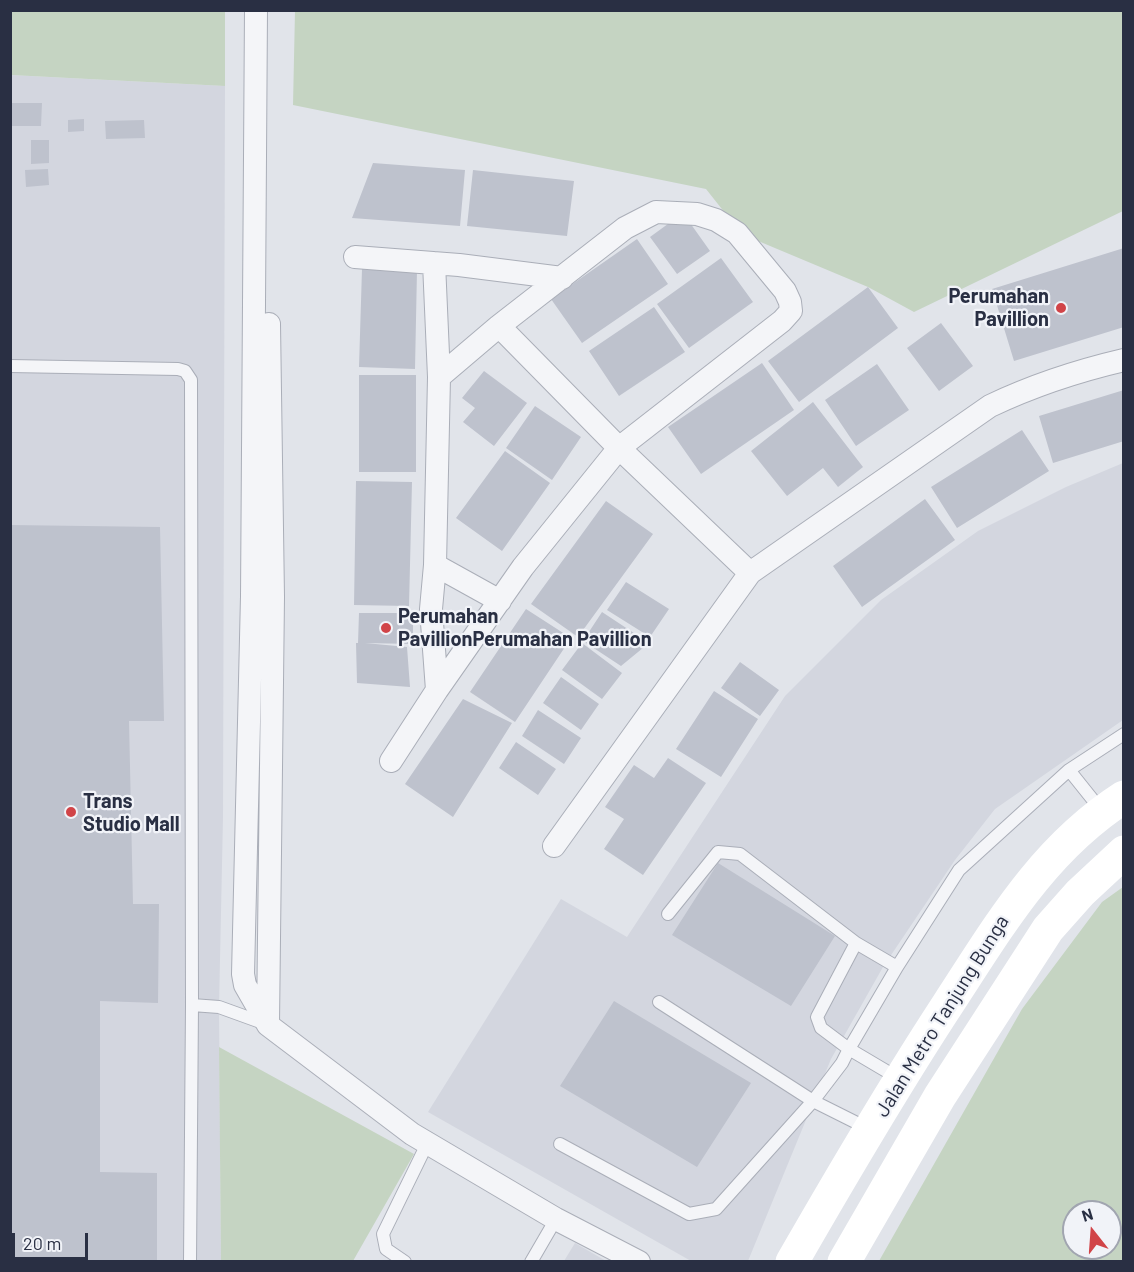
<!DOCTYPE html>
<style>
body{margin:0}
#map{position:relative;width:1134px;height:1272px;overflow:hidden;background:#e1e4ea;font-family:Barlow,sans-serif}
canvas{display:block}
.frame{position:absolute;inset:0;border:12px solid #292f43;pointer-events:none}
.north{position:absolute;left:1062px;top:1200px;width:60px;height:60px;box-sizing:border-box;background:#f1f3f8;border:2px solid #a1a5b0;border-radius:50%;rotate:343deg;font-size:16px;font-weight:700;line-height:24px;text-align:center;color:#292f43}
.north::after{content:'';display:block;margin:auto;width:21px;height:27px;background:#d14448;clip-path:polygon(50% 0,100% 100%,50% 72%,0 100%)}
.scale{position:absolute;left:12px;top:1233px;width:76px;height:27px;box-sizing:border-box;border:3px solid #292f43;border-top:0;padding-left:8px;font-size:18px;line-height:21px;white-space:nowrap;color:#292f43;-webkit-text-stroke:4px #f1f3f8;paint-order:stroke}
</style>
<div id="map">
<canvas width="1134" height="1272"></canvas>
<div class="frame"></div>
<div class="north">N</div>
<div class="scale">20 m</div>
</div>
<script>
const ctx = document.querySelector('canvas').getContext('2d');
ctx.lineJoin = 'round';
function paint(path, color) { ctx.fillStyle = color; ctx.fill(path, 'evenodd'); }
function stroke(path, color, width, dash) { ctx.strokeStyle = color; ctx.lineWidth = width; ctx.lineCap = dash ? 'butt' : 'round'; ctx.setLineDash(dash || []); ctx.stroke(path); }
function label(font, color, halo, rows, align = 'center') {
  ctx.font = font + ' Barlow,sans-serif'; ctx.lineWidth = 4.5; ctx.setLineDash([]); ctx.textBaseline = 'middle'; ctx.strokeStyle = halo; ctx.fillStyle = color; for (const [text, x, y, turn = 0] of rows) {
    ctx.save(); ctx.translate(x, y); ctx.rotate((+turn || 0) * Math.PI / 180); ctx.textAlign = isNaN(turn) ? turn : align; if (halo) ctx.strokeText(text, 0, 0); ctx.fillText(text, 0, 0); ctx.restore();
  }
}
const built = new Path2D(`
 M10,75L225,86L223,817L219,1007L221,1261H11Z
 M1123,463V720L995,809L955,860L883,967L831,1059L748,1261H691L428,1112L561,899L627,937L785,696L881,600L978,531L1066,487Z
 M575,1243L606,1261H564Z`);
const green = new Path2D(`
 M10,11H225V86L11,75Z
 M295,11H1123V211L914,312L868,287L751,238L729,218L706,189L293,105Z
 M1123,887V1261H879L1022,1009L1102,902ZM1074,1212H1110V1248H1074Z
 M219,1047L414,1154L353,1261H221Z`);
const building = new Path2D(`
 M10,103H42L41,126H10Z
 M84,119V131L68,132V120Z
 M144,120L145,138L106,139L105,121Z
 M31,140H49V163L31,164Z
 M373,163L465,170L460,226L352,218Z
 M48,169L49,185L26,187L25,170Z
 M473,170L574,181L567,236L467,226Z
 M683,213L710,251L677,274L650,237Z
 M637,239L668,284L582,343L551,299Z
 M1124,248V327L1014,361L992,289Z
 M721,258L753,302L689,348L657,304Z
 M362,269L417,270L415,369L359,367Z
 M868,287L898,328L799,402L768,361Z
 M654,307L685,352L619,396L589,351Z
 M941,323L973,366L939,391L907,348Z
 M762,363L794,410L701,474L668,427Z
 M877,364L909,410L856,446L825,400Z
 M484,371L527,403L494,446L463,422L475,408L462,398Z
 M359,375H416V472H359Z
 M1124,390V441L1053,463L1039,416Z
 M813,402L863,467L838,487L823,468L787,496L751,451Z
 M535,406L581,437L552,480L506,448Z
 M1022,430L1049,471L957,528L931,487Z
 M505,451L550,483L502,551L456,518Z
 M356,481L412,482L409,606L354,605Z
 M925,499L955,540L862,607L833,566Z
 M606,501L653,534L578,637L531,604Z
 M10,525L160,527L164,721H129L133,904H159L158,1003L100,1001V1172L157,1173V1262H10Z
 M626,582L669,609L650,637L607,610Z
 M526,609L571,638L515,722L470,692Z
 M602,612L649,643L621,666L583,641Z
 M359,613H413V644L365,643L407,647L410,687L357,683L356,643H358Z
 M582,643L622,673L602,699L562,670Z
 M740,662L779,690L760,716L721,688Z
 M561,677L599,704L581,730L543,703Z
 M714,691L758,719L721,777L676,749Z
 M463,699L512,723L453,817L405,784Z
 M538,710L581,738L564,764L522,736Z
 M516,742L556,769L538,795L499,768Z
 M668,758L706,783L643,875L604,849L624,819L605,807L634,765L654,778Z
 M718,863L835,936L791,1006L672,935Z
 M614,1001L751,1083L697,1167L560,1086Z`);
const lane = new Path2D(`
 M10,366L178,369L185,371L191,380L192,1005L190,1262
 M1069,770L1101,810
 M668,914L718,852L740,854L856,943
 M659,1002L813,1101L869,1129
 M192,1005L219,1007L266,1024
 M898,1078L849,1049L897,967L959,870L1069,770L1124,734
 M560,1144L689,1214L716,1209L813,1101L842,1063L849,1049L821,1028L817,1017L856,943L897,967
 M405,1262L386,1249L383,1234L428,1142
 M531,1262L556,1219`);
const street = new Path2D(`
 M256,10L252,596L243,974L245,985L268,1025L412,1134L556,1219L639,1262
 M355,257L459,265L562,278
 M434,263L439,377
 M499,326L619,448L750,573
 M435,565L431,609L437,690
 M391,761L437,690L523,567L619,448L782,321L791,311L790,302L785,291L737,233L716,220L697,214L656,212L625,228L499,326L439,377L435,565L500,601
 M554,846L750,573L990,406C1034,385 1077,371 1124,360
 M268,1023L273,597L269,324`);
const secondary = new Path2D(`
 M792,1262C842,1175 893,1088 948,1004C999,926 1043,849 1124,797
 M844,1262L940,1096L1048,929L1080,893L1124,852`);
const markers = [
 [1061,308,6,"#d14448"],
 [386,628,6,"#d14448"],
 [71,812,6,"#d14448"]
];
const poiNames = [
 ["Perumahan",1049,296,"right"],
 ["Pavillion",1049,319,"right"],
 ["Perumahan",398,616],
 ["PavillionPerumahan Pavillion",398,639],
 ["Trans",83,801],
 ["Studio Mall",83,824]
];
const streetNames = [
 ["Jalan Metro Tanjung Bunga",942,1016,-58]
];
paint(built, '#d3d6df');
paint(green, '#c5d4c2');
paint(building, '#bec2cd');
stroke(lane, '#aaaeb8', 14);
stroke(street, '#aaaeb8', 24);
stroke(lane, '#f4f5f8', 12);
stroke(street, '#f4f5f8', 22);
stroke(secondary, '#fff', 33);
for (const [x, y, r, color] of markers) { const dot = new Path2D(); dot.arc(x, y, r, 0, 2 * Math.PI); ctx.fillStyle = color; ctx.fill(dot); stroke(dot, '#f1f3f8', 2); }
label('bold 20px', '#292f43', '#f1f3f8', poiNames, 'left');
label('20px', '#292f43', '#f1f3f8', streetNames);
</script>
